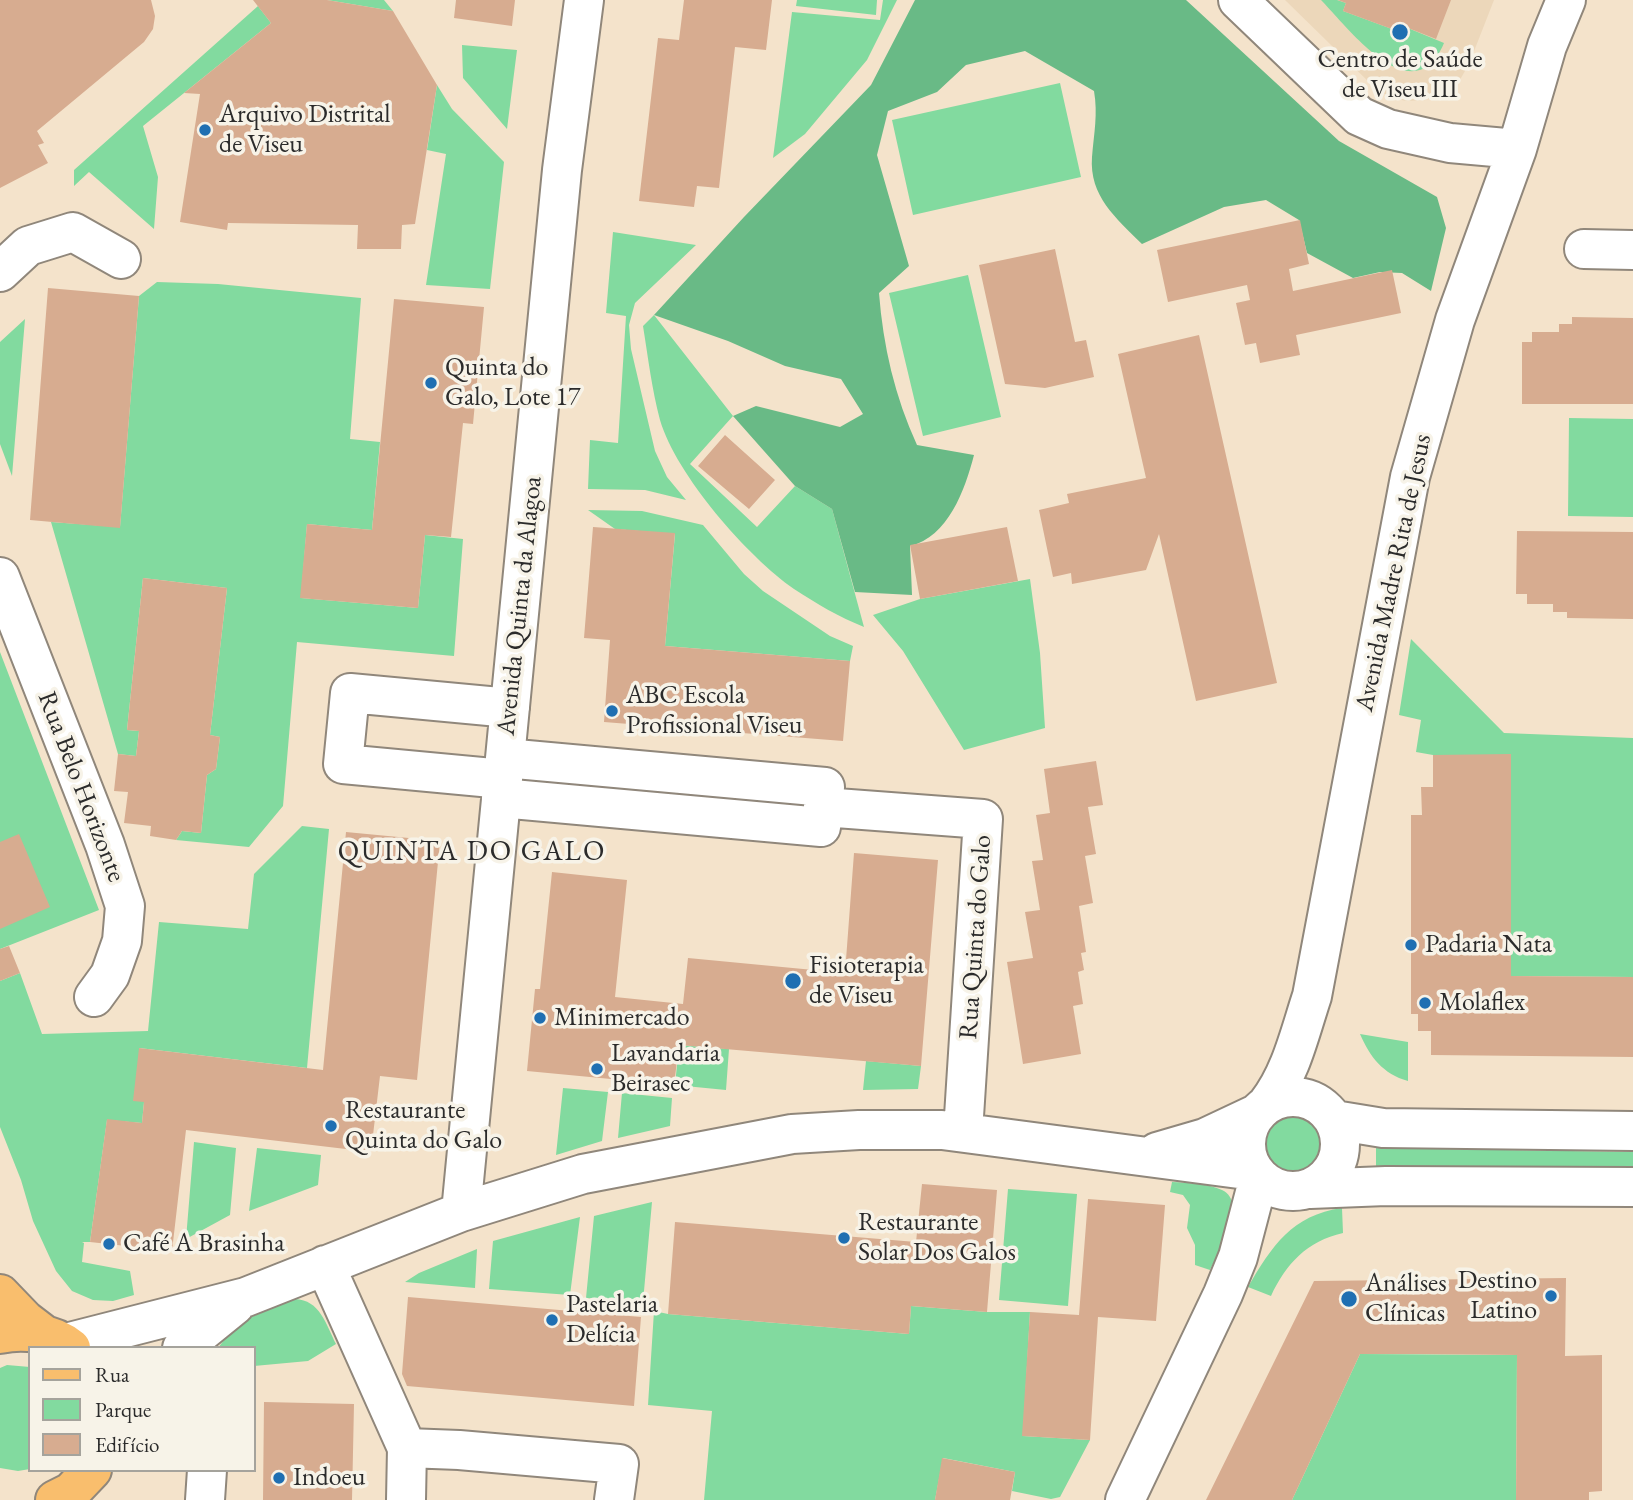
<!DOCTYPE html>
<meta charset="utf-8">
<style>
body{margin:0}
#map{position:relative;width:1633px;height:1500px;overflow:hidden;background:#f4e3cb;font-family:"EB Garamond",serif}
canvas{display:block}
.legend{position:absolute;left:28px;top:1346px;width:228px;height:126px;box-sizing:border-box;background:#f7f3e8;border:2px solid #a5a39c;margin:0;padding:9px 12px;list-style:none;font-size:21px;color:#2b2b2b}
.legend li{display:flex;align-items:center;gap:14px;height:35px}
.legend b{width:35px;border:2px solid #a5a39c}
</style>
<div id="map">
<canvas width="1633" height="1500"></canvas>
<ul class="legend">
<li><b style="height:9px;background:#f9be6d"></b>Rua</li>
<li><b style="height:19px;background:#82da9f"></b>Parque</li>
<li><b style="height:19px;background:#d7ac90"></b>Edifício</li>
</ul>
</div>
<script>
const ctx = document.querySelector('canvas').getContext('2d');
ctx.lineJoin = 'round';
function paint(path, color) { ctx.fillStyle = color; ctx.fill(path, 'evenodd'); }
function stroke(path, color, width, dash) { ctx.strokeStyle = color; ctx.lineWidth = width; ctx.lineCap = dash ? 'butt' : 'round'; ctx.setLineDash(dash || []); ctx.stroke(path); }
function label(font, color, halo, rows, align = 'center') {
  ctx.font = font + ' "EB Garamond",serif'; ctx.lineWidth = 7; ctx.setLineDash([]); ctx.textBaseline = 'middle'; ctx.strokeStyle = halo; ctx.fillStyle = color; for (const [text, x, y, turn = 0] of rows) {
    ctx.save(); ctx.translate(x, y); ctx.rotate((+turn || 0) * Math.PI / 180); ctx.textAlign = isNaN(turn) ? turn : align; if (halo) ctx.strokeText(text, 0, 0); ctx.fillText(text, 0, 0); ctx.restore();
  }
}
const built = new Path2D(`
 M1285,0H1494L1469,64L1461,78L1450,89L1439,96L1426,100L1406,101L1390,97L1376,89Z`);
const green = new Path2D(`
 M327,0H384L393,11Z
 M797,0H877L876,15L796,6Z
 M883,0H897L867,60L805,134L773,158L792,12L880,20Z
 M1321,0H1337L1346,3L1343,11L1400,32L1403,26L1444,43C1414,115 1350,30 1321,0Z
 M258,6L271,23L143,126L158,177L154,229L89,172L74,186V170Z
 M462,45L517,50L507,129L463,78Z
 M1060,83L1081,177L913,215L892,120Z
 M437,85L452,109L504,162L490,289L426,285L446,154L427,150Z
 M613,232L696,245L635,303L629,325L631,349L655,451L667,477L686,500L645,490L588,489L590,440L618,443L626,316L606,313Z
 M968,275L1001,417L923,436L889,293Z
 M157,282L218,284L361,298L350,439L380,442L372,530L307,524L301,598L418,608L425,535L463,539L454,656L297,642L283,806L249,847L176,840L182,831L201,833L207,775L216,769L220,737L210,735L227,588L143,578L127,730L139,731L136,756L118,754L51,522L120,527L139,296Z
 M654,315L733,416L690,464L757,527L795,486L832,509L864,627C839,617 817,604 794,589C748,557 676,475 660,420C652,390 648,357 643,326Z
 M25,319L12,476L0,444V342Z
 M1569,418L1633,419V517L1568,516Z
 M588,510L642,511L703,525L744,574L763,591L830,636L853,646L850,661L665,646L675,534L615,529Z
 M1030,579L1040,653L1045,728L964,750L903,651L873,615L920,599Z
 M1411,639L1504,733L1633,738V977L1511,976V755H1433L1416,752L1421,720L1399,715Z
 M0,652L99,910L0,949Z
 M302,826L329,829L307,1068L139,1048L144,1102L142,1123L107,1120L90,1242H82L84,1243L82,1262L130,1271L134,1295L113,1301L93,1300L72,1291L56,1271L33,1221L21,1180L0,1127V981L20,973L42,1034L148,1031L159,922L248,929L254,874Z
 M1360,1034L1408,1042V1081C1383,1074 1370,1057 1360,1034Z
 M679,1045L729,1049L726,1090L675,1085Z
 M866,1061L921,1066L918,1089L863,1090Z
 M563,1088L608,1092L602,1141L556,1155Z
 M622,1093L672,1098L670,1126L618,1138Z
 M1261 1144a31 31 0 1 1 62 0a31 31 0 1 1-62 0Z
 M194,1142L236,1148L230,1215L186,1239Z
 M257,1148L321,1155L318,1185L249,1211Z
 M1376,1148L1633,1152V1170L1376,1166Z
 M1172,1182C1188,1183 1207,1183 1222,1190C1249,1203 1219,1252 1210,1270L1195,1265V1245L1187,1228L1190,1205L1183,1195L1170,1192Z
 M1008,1189L1077,1194L1068,1306L999,1300Z
 M652,1202L643,1302L586,1298L594,1216Z
 M1342,1208L1343,1233C1307,1241 1286,1264 1271,1296L1248,1287C1272,1246 1292,1215 1342,1208Z
 M580,1217L570,1295L489,1289L493,1241Z
 M477,1249L475,1288L405,1282L419,1273Z
 M295,1299C320,1300 326,1324 336,1344L308,1361L254,1366V1348H218L237,1323Z
 M911,1306L987,1312H1030L1023,1436L1090,1440L1060,1497L1051,1499L1012,1491L1015,1472L943,1458L935,1500H704L712,1411L648,1405L654,1311L668,1314L909,1334Z
 M1360,1354L1517,1355L1516,1500H1292Z
 M7,1365L30,1367V1469L18,1471L0,1468V1368Z`);
const forest = new Path2D(`
 M915,0H1186L1339,141L1437,197L1446,228L1431,291L1402,273L1380,272L1353,278L1307,253L1299,220L1266,200L1224,207L1142,244C1116,218 1089,196 1092,157C1094,133 1098,114 1094,91L1025,51L966,65L937,92L888,111L877,155L909,266L879,293C883,346 895,397 917,445L974,455C965,490 948,537 910,546L912,595L855,592L832,509L795,486L733,416L756,406L840,427L863,414L841,379L785,366L728,341L654,315L744,217L871,85Z`);
const building = new Path2D(`
 M0,0H151L155,16L153,29L144,42L37,131L44,143L38,145L48,163L0,188Z
 M253,0H327L393,11L437,85L415,224L402,225L401,249H357L358,225L228,223L227,230L180,222L200,94L184,93L271,23Z
 M456,0H515L512,26L454,18Z
 M684,0H772L766,50L735,47L719,188L697,186L694,207L639,201L658,38L679,40Z
 M1338,0H1451L1436,39L1403,26L1400,32L1343,11L1346,3Z
 M1300,220L1309,264L1289,269L1293,291L1392,270L1401,313L1296,335L1300,355L1260,363L1256,343L1245,345L1236,303L1250,300L1247,285L1168,302L1157,250Z
 M1055,249L1075,342L1086,340L1094,377L1045,388L1005,384L979,265Z
 M48,288L139,296L120,528L30,520Z
 M394,299L484,307L473,424L463,423L451,537L425,535L418,608L300,598L307,524L372,530Z
 M1572,317L1633,318V404H1522V342H1532V332H1559V324H1572Z
 M1199,335L1277,683L1196,701L1159,534L1146,570L1072,584L1071,573L1053,577L1039,510L1069,503L1067,494L1146,478L1118,354Z
 M725,435L775,480L749,509L698,466Z
 M593,527L675,533L665,646L850,661L843,741L604,722L610,640L584,638Z
 M1007,527L1018,581L920,599L910,545Z
 M1517,531L1633,532V619L1567,618V612H1553V604H1527V594H1516Z
 M143,578L227,588L210,735L220,737L216,769L207,775L201,833L182,831L176,840L150,836L151,826L124,823L128,792L114,791L118,754L136,756L139,731L127,730Z
 M1511,754V976L1633,977V1057L1431,1055V1031H1418V1014H1411V815H1422L1421,787H1433V755Z
 M1096,761L1103,805L1088,807L1096,854L1085,856L1093,903L1079,906L1086,952L1081,953L1084,970L1078,972L1083,1004L1073,1006L1081,1054L1023,1064L1007,962L1033,958L1025,912L1040,910L1032,861L1043,860L1036,815L1050,813L1044,769Z
 M346,832L440,841L417,1080L380,1076L371,1152L186,1130L172,1251L90,1242L107,1119L142,1123L144,1102L133,1101L139,1048L323,1070Z
 M19,834L50,907L0,929V842Z
 M854,853L938,860L921,1066L679,1045L674,1085L527,1071L535,989H540L552,872L627,880L615,997L683,1004L688,958L845,973Z
 M9,946L20,973L0,981V949Z
 M922,1184L997,1190L987,1312L911,1306L909,1334L668,1314L675,1222L916,1242Z
 M1088,1199L1165,1205L1156,1321L1098,1317L1090,1440L1022,1436L1030,1312L1079,1315Z
 M1566,1278L1565,1356L1602,1355V1491L1589,1492V1500H1516L1517,1355L1421,1354H1360L1292,1500H1206L1314,1281Z
 M408,1297L641,1317L634,1406L407,1386L402,1374Z
 M264,1402L354,1404L352,1500H263Z
 M942,1458L1015,1472L1010,1500H935Z`);
const minor = new Path2D(`
 M1238,0L1359,116L1388,129L1450,143L1517,149
 M1584,249L1633,250
 M0,272L28,246L73,232L121,259
 M0,577L105,845L125,906L122,941L110,975L94,997
 M503,779L343,764L350,693L510,708
 M501,798L821,827L825,787L505,758
 M823,807L983,819L963,1132
 M1246 1144a47 47 0 1 1 94 0a47 47 0 1 1-94 0Z
 M1267,1104C1291,1074 1300,1032 1312,996L1410,477L1455,320L1517,149L1547,46L1566,0
 M1334,1120L1383,1128L1633,1131
 M1157,1152L1205,1138L1256,1114
 M1310,1189L1386,1186L1633,1187
 M461,1212L562,170L584,0
 M325,1265L407,1448L406,1500
 M66,1343L246,1297L461,1212L583,1174L792,1134L859,1130H942L1254,1171
 M182,1348L235,1305
 M407,1448L459,1450L619,1464L614,1500
 M205,1500L207,1470
 M1125,1500L1223,1294L1238,1257L1259,1177`);
const major = new Path2D(`
 M0,1294L25,1320L42,1333
 M0,1334C23,1329 52,1332 71,1348
 M55,1500L71,1492L92,1470`);
const markers = [
 [1400,32,9,"#1f6fb2"],
 [205,130,7,"#1f6fb2"],
 [431,383,7,"#1f6fb2"],
 [612,711,7,"#1f6fb2"],
 [1411,945,7,"#1f6fb2"],
 [793,981,9,"#1f6fb2"],
 [1425,1003,7,"#1f6fb2"],
 [540,1018,7,"#1f6fb2"],
 [597,1069,7,"#1f6fb2"],
 [331,1126,7,"#1f6fb2"],
 [844,1238,7,"#1f6fb2"],
 [109,1244,7,"#1f6fb2"],
 [1551,1296,7,"#1f6fb2"],
 [1349,1299,9,"#1f6fb2"],
 [552,1320,7,"#1f6fb2"],
 [279,1478,7,"#1f6fb2"]
];
const poiNames = [
 ["Centro de Saúde",1400,60,"center"],
 ["de Viseu III",1400,90,"center"],
 ["Arquivo Distrital",219,115],
 ["de Viseu",219,145],
 ["Quinta do",445,368],
 ["Galo, Lote 17",445,398],
 ["ABC Escola",626,696],
 ["Profissional Viseu",626,726],
 ["Padaria Nata",1425,945],
 ["Fisioterapia",809,966],
 ["de Viseu",809,996],
 ["Molaflex",1439,1003],
 ["Minimercado",554,1018],
 ["Lavandaria",611,1054],
 ["Beirasec",611,1084],
 ["Restaurante",345,1111],
 ["Quinta do Galo",345,1141],
 ["Restaurante",858,1223],
 ["Solar Dos Galos",858,1253],
 ["Café A Brasinha",123,1244],
 ["Destino",1537,1281,"right"],
 ["Latino",1537,1311,"right"],
 ["Análises",1365,1284],
 ["Clínicas",1365,1314],
 ["Pastelaria",566,1305],
 ["Delícia",566,1335],
 ["Indoeu",293,1478]
];
const streetNames = [
 ["Avenida Madre Rita de Jesus",1394,573,-78],
 ["Avenida Quinta da Alagoa",520,606,-84],
 ["Rua Belo Horizonte",81,787,69],
 ["Rua Quinta do Galo",976,937,-86]
];
const neighbourhoodNames = [
 ["QUINTA DO GALO",472,852]
];
paint(built, '#ecd7ba');
paint(green, '#82da9f');
paint(forest, '#69ba86');
paint(building, '#d7ac90');
stroke(minor, '#90877b', 42);
stroke(major, '#90877b', 42);
stroke(minor, '#fff', 38);
stroke(major, '#f9be6d', 38);
for (const [x, y, r, color] of markers) { const dot = new Path2D(); dot.arc(x, y, r, 0, 2 * Math.PI); ctx.fillStyle = color; ctx.fill(dot); stroke(dot, '#f7f3e8', 2.5); }
label('26px', '#2b2b2b', '#f7f3e8', poiNames, 'left');
label('26px', '#2b2b2b', '#f7f3e8', streetNames);
ctx.letterSpacing = '2px';
label('28px', '#2b2b2b', '#f7f3e8', neighbourhoodNames);
ctx.letterSpacing = '0px';
</script>
